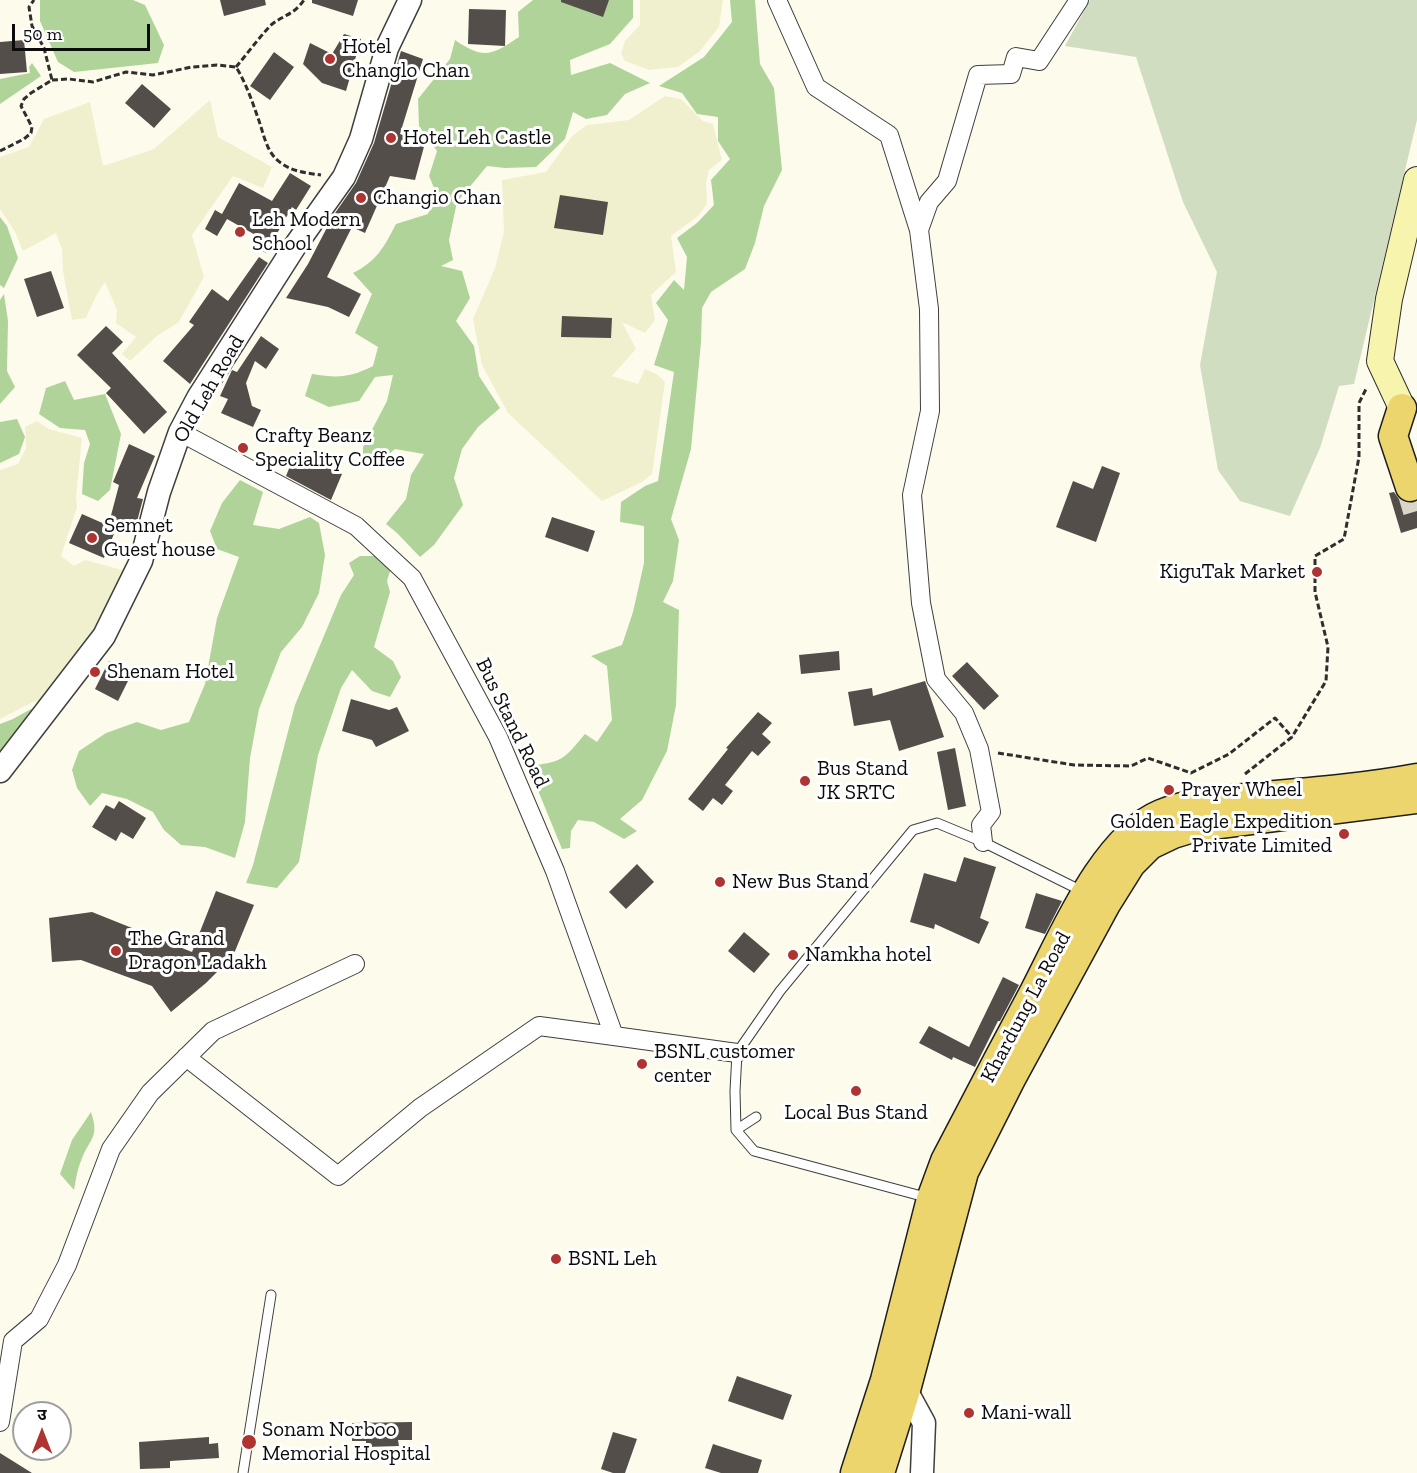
<!DOCTYPE html>
<meta charset="utf-8">
<style>
body{margin:0}
#map{position:relative;width:1417px;height:1473px;overflow:hidden;background:#fdfbec;font-family:"Zilla Slab","Noto Sans Devanagari",serif}
canvas{display:block}
.north{position:absolute;left:12px;top:1401px;width:60px;height:60px;box-sizing:border-box;background:#fff;border:2px solid #9e9e9e;border-radius:50%;rotate:0deg;font-size:16px;font-weight:700;line-height:24px;text-align:center;color:#0c0c0c}
.north::after{content:'';display:block;margin:auto;width:21px;height:27px;background:#ae3331;clip-path:polygon(50% 0,100% 100%,50% 72%,0 100%)}
.scale{position:absolute;left:12px;top:24px;width:138px;height:27px;box-sizing:border-box;border:3px solid #0c0c0c;border-top:0;padding-left:8px;font-size:18px;line-height:21px;white-space:nowrap;color:#0c0c0c;-webkit-text-stroke:4px #fff;paint-order:stroke}
</style>
<div id="map">
<canvas width="1417" height="1473"></canvas>
<div class="north">उ</div>
<div class="scale">50 m</div>
</div>
<script>
const ctx = document.querySelector('canvas').getContext('2d');
ctx.lineJoin = 'round';
function paint(path, color) { ctx.fillStyle = color; ctx.fill(path, 'evenodd'); }
function stroke(path, color, width, dash) { ctx.strokeStyle = color; ctx.lineWidth = width; ctx.lineCap = dash ? 'butt' : 'round'; ctx.setLineDash(dash || []); ctx.stroke(path); }
function label(font, color, halo, rows, align = 'center') {
  ctx.font = font + ' "Zilla Slab",serif'; ctx.lineWidth = 6; ctx.setLineDash([]); ctx.textBaseline = 'middle'; ctx.strokeStyle = halo; ctx.fillStyle = color; for (const [text, x, y, turn = 0] of rows) {
    ctx.save(); ctx.translate(x, y); ctx.rotate((+turn || 0) * Math.PI / 180); ctx.textAlign = isNaN(turn) ? turn : align; if (halo) ctx.strokeText(text, 0, 0); ctx.fillText(text, 0, 0); ctx.restore();
  }
}
const farmland = new Path2D(`
 M640,0H723L719,27L700,51L678,67L649,70L625,61L621,53L625,41L640,25Z
 M665,96L681,99L703,121L713,124L722,160L709,170L706,182L707,204L698,216L671,236L676,272L651,295L655,320L645,333L622,322L636,349L612,376L638,384L645,369L658,375L665,382L652,474L642,482L602,501L508,413L482,365L473,319L495,268L504,232L502,180L546,172L572,136L587,125L629,120Z
 M210,100L218,137L272,167L263,188L233,176L192,235L204,277L179,322L157,336L130,361L122,354L136,337L116,323L117,310L105,282L97,294L86,318L72,320L63,271L62,249L56,233L23,251L15,232L0,209V157L29,147L44,119L90,102L103,166L154,149Z
 M37,421L49,429L82,438L76,497L77,507L61,556L74,566L85,560L126,571L87,644L44,703L35,701L0,719V470L18,464L26,448L25,427Z`);
const forest = new Path2D(`
 M40,0H133L145,5L164,45L158,63L74,72L58,62L40,21Z
 M533,0H633V18L610,44L570,60L571,75L610,63L650,83L625,94L607,115L586,119L573,112L565,139L536,167L505,168L487,166L457,202L449,240L453,260L441,266L462,271L470,298L456,321L474,346L479,376L500,408L478,427L462,449L454,478L463,505L434,545L420,557L397,533L386,524L406,499L411,475L424,454L395,449L380,462L363,459V447L387,401L393,375L375,377L359,401L329,407L305,396L312,374C338,378 349,378 373,366L378,347L355,333L372,294L353,273C377,261 384,247 396,224L428,214L435,190L429,176L437,151L419,126L418,99L450,59L455,40C484,60 492,55 519,37L518,12Z
 M730,0H755L760,64L774,88L782,170L764,206L755,243L745,269L711,292L702,308L701,342L691,449L671,519L679,540L673,581L663,602L679,610L676,705L667,751L642,800L620,819L637,831L624,839L594,822L578,820L571,831L570,848L562,849L528,766C563,762 563,760 585,734L597,742L612,720L607,666L591,656L622,645L633,612L644,563V526L620,522L621,502L645,486L658,481L674,372L654,365L668,320L656,303L674,280L684,290L687,257L677,238L697,223L714,205L711,180L730,159L718,141V117L697,114L682,93L659,86L704,57L732,22Z
 M32,63L41,76L0,104V79L30,73L29,67Z
 M0,217L7,226L18,258L4,288L0,285Z
 M4,294L8,321L7,371L15,387L0,404V300Z
 M65,381L74,400L105,394L121,434L110,490L98,501L82,494L84,463L90,444L85,430L60,428L39,414L46,388Z
 M17,419L25,437L19,454L0,463V422Z
 M240,480L263,492L253,525L279,529L310,517L319,523L325,555L319,593L302,627L281,652L259,709L250,758L245,822L235,858L205,847L181,845L164,830L153,812L127,799L102,793L90,806L77,788L72,770L79,751L106,733L137,722L161,730L189,722L205,684L217,618L239,557L217,549L210,531L222,503Z
 M360,556H378L390,571L387,581L390,592L374,647L393,661L401,677L390,697L372,691L352,670L341,688L318,755L299,862L277,888L246,883L253,865L295,705L341,595L354,575L349,563Z
 M31,709L40,710L0,760V724L13,719Z
 M91,1112C100,1139 89,1138 81,1161C77,1170 76,1180 74,1190L60,1174L72,1140Z`);
const cemetery = new Path2D(`
 M1090,0H1417V120L1354,384L1339,386L1320,448L1290,516L1240,501L1218,470L1200,365L1217,272L1183,202L1136,57L1065,46Z`);
const building = new Path2D(`
 M220,0H265L266,5L224,16Z
 M312,0H358L353,16L312,3Z
 M561,0H609L603,17L561,2Z
 M469,9L506,10L505,46L468,44Z
 M344,34L361,39L346,91L322,83L303,64L310,43L332,54Z
 M24,40L27,72L0,74V42Z
 M401,51L423,59L400,134L425,143L415,180L390,176L365,233L352,227L327,277L361,294L349,317L328,307L286,298L308,264L333,216L356,183L374,143Z
 M274,52L294,67L270,100L250,86Z
 M142,84L171,109L154,128L125,103Z
 M290,173L311,186L296,210L292,207L266,253L254,246L259,237L227,219L217,236L205,229L215,210L222,214L239,183L272,201Z
 M560,195L608,202L603,235L554,228Z
 M259,257L268,263L190,384L163,361L194,325L189,322L212,289L228,301Z
 M51,271L64,308L37,317L24,279Z
 M562,316L612,318L611,338L561,337Z
 M106,326L123,342L112,353L167,412L144,434L106,393L111,388L77,355Z
 M261,336L279,349L266,369L255,361L246,383L252,406L261,410L253,427L221,413L228,399L220,396L232,370L237,372Z
 M129,444L155,456L137,498L143,499L135,529L109,523L119,485L113,482Z
 M295,454L342,474L331,500L286,476Z
 M1102,466L1120,473L1096,542L1056,527L1073,481L1093,489Z
 M1394,492L1399,499L1406,503L1417,502V528L1401,533L1389,493Z
 M82,514L116,529L104,558L69,543Z
 M552,517L595,531L588,552L545,537Z
 M839,651L840,670L801,674L799,655Z
 M109,661L132,673L118,701L95,689Z
 M967,662L999,696L984,710L952,676Z
 M925,681L944,737L899,751L890,720L854,726L848,692L872,688L873,696Z
 M351,699L389,710L397,707L409,731L376,747L372,740L342,731Z
 M758,712L772,723L762,734L771,742L758,756L752,751L725,785L733,791L722,805L713,798L703,811L688,799L728,749L726,748Z
 M955,748L966,806L948,810L937,752Z
 M119,801L146,818L133,839L121,832L116,841L92,827L106,805L114,809Z
 M964,857L996,867L980,918L989,922L979,944L935,924L934,929L910,922L924,873L956,882Z
 M637,864L654,882L626,909L609,892Z
 M216,891L254,905L233,956L206,983L171,1012L152,986L81,960L52,962L49,918L92,912L192,952Z
 M1036,893L1062,901L1045,934L1025,928Z
 M744,932L770,954L754,973L728,951Z
 M1003,977L1019,985L1000,1021H998L975,1067L953,1057L952,1060L919,1043L929,1026L969,1047Z
 M737,1376L792,1395L783,1420L728,1401Z
 M412,1422V1440H398L399,1446L366,1447V1441H352V1423Z
 M613,1432L637,1439L625,1473H613L601,1469Z
 M209,1437V1444L218,1443L219,1458L170,1461V1468L140,1469L139,1442Z
 M713,1444L762,1460L758,1473H721L705,1468Z
 M0,1453L32,1473H0Z`);
const primaryTunnel = new Path2D(`
 M1410,487L1417,511`);
const path = new Path2D(`
 M236,67C247,54 258,39 270,26C282,15 293,16 304,0
 M52,80L69,79L93,82L126,72L153,75L192,67L217,65L236,67C246,83 252,101 258,118C264,134 266,153 281,163C293,172 307,173 321,175
 M0,151L24,139L31,133L32,127L21,106L24,99L31,93L52,80L44,48L32,26L29,7L34,0
 M998,753L1074,765L1131,766L1148,758L1191,773L1229,754L1275,718L1292,737
 M1245,774L1292,737L1326,681L1328,647L1315,592V556L1344,539L1359,457V403L1367,387`);
const service = new Path2D(`
 M736,1130L756,1117
 M929,1198L754,1151L736,1130L735,1091L737,1053L780,991L913,830L937,823L983,842L1084,892
 M243,1473L271,1295`);
const minor = new Path2D(`
 M777,0L816,87L889,135L919,230
 M180,432L356,526L412,578L498,737L555,871L614,1036L737,1053
 M983,842L981,825L991,812L979,749L964,713L936,679L921,603L912,495L930,411L929,309L919,230L929,202L947,181L978,75L1011,74L1016,57L1039,61L1079,0
 M186,1057L338,1176L420,1108L539,1026L614,1036
 M0,1422L13,1341L39,1319L67,1265L111,1149L150,1093L213,1031L355,964`);
const tertiary = new Path2D(`
 M0,771L104,636L141,561L159,492L180,432L198,398L295,246L344,177L361,139L387,48L410,0
 M906,1390L924,1423L922,1473`);
const secondary = new Path2D(`
 M1402,408L1380,361L1389,299L1417,180`);
const primary = new Path2D(`
 M1402,408L1393,436L1410,487
 M855,1473L885,1380L931,1199L945,1161C974,1105 1004,1048 1034,992C1062,939 1103,838 1161,814C1189,802 1224,800 1254,797C1309,792 1363,788 1417,778
 M880,1473L906,1390L964,1172L1012,1077L1106,904L1131,864L1150,845L1173,834L1196,827L1417,799`);
const markers = [
 [330,59,6,"#ae3331"],
 [391,138,6,"#ae3331"],
 [361,198,6,"#ae3331"],
 [240,232,6,"#ae3331"],
 [243,448,6,"#ae3331"],
 [92,538,6,"#ae3331"],
 [1317,572,6,"#ae3331"],
 [95,672,6,"#ae3331"],
 [805,781,6,"#ae3331"],
 [1169,790,6,"#ae3331"],
 [1344,834,6,"#ae3331"],
 [720,882,6,"#ae3331"],
 [116,951,6,"#ae3331"],
 [793,955,6,"#ae3331"],
 [642,1064,6,"#ae3331"],
 [856,1091,6,"#ae3331"],
 [556,1259,6,"#ae3331"],
 [969,1413,6,"#ae3331"],
 [249,1442,8,"#ae3331"]
];
const poiNames = [
 ["Hotel",342,47],
 ["Changlo Chan",342,71],
 ["Hotel Leh Castle",403,138],
 ["Changio Chan",373,198],
 ["Leh Modern",252,220],
 ["School",252,244],
 ["Crafty Beanz",255,436],
 ["Speciality Coffee",255,460],
 ["Semnet",104,526],
 ["Guest house",104,550],
 ["KiguTak Market",1305,572,"right"],
 ["Shenam Hotel",107,672],
 ["Bus Stand",817,769],
 ["JK SRTC",817,793],
 ["Prayer Wheel",1181,790],
 ["Golden Eagle Expedition",1332,822,"right"],
 ["Private Limited",1332,846,"right"],
 ["New Bus Stand",732,882],
 ["The Grand",128,939],
 ["Dragon Ladakh",128,963],
 ["Namkha hotel",805,955],
 ["BSNL customer",654,1052],
 ["center",654,1076],
 ["Local Bus Stand",856,1113,"center"],
 ["BSNL Leh",568,1259],
 ["Mani-wall",981,1413],
 ["Sonam Norboo",262,1430],
 ["Memorial Hospital",262,1454]
];
const streetNames = [
 ["Old Leh Road",209,389,-60],
 ["Bus Stand Road",512,723,64],
 ["Khardung La Road",1026,1007,-62]
];
paint(farmland, '#f1f0ce');
paint(forest, '#b0d39a');
paint(cemetery, '#d1ddc0');
paint(building, '#534e49');
stroke(primaryTunnel, '#d9d7ca', 28, [28, 14]);
stroke(service, '#3f3f3f', 11);
stroke(minor, '#3f3f3f', 20);
stroke(tertiary, '#3f3f3f', 25);
stroke(secondary, '#2e2e2e', 28);
stroke(primary, '#1d1d1d', 31);
stroke(path, '#2e2e2e', 3, [6, 3]);
stroke(service, '#fff', 9);
stroke(minor, '#fff', 18);
stroke(tertiary, '#fff', 22);
stroke(secondary, '#f7f4ad', 26);
stroke(primary, '#ecd56d', 28);
for (const [x, y, r, color] of markers) { const dot = new Path2D(); dot.arc(x, y, r, 0, 2 * Math.PI); ctx.fillStyle = color; ctx.fill(dot); stroke(dot, '#fff', 2); }
label('21px', '#0c0c0c', '#fff', poiNames, 'left');
label('21px', '#0c0c0c', '#fff', streetNames);
</script>
